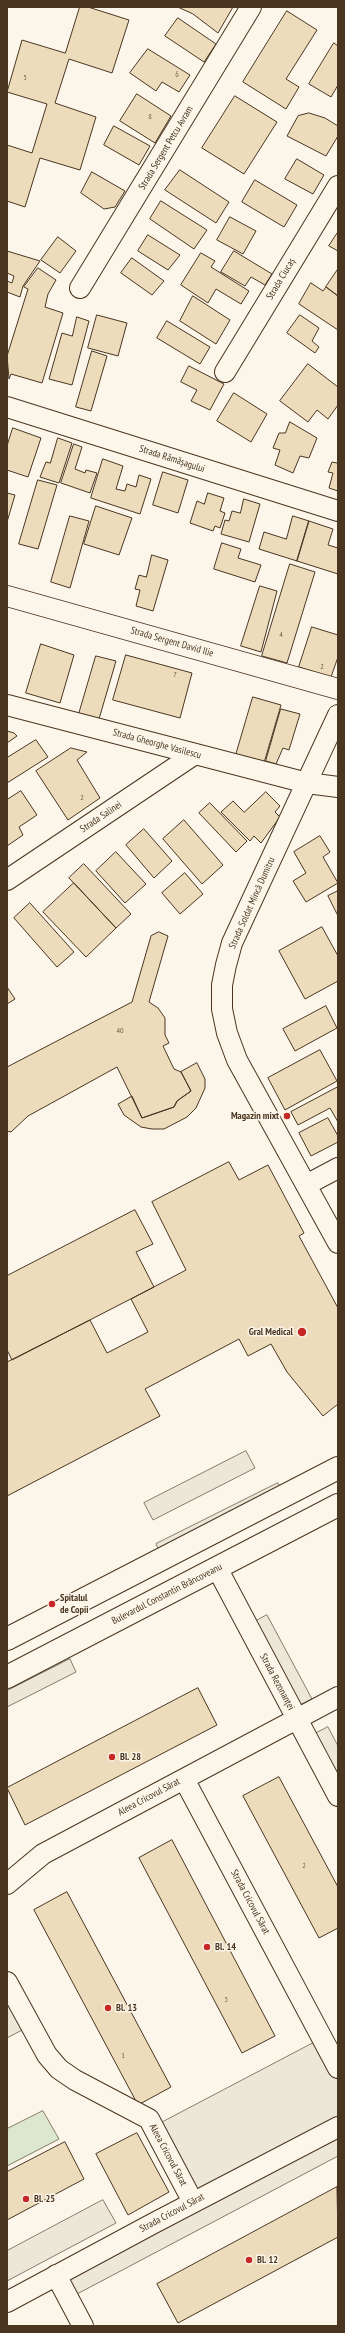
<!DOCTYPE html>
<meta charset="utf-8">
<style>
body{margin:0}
#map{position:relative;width:345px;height:2333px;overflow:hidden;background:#fbf6e9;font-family:"PT Sans Narrow",sans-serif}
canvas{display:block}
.frame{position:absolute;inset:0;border:8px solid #4a3520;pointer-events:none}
</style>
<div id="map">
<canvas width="345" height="2333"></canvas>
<div class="frame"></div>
</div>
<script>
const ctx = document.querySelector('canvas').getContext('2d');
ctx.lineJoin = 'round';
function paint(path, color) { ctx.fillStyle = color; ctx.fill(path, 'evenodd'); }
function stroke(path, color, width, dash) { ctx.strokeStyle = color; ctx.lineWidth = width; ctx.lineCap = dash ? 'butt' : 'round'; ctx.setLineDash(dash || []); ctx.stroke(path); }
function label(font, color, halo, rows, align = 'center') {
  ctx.font = font + ' "PT Sans Narrow",sans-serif'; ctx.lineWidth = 3; ctx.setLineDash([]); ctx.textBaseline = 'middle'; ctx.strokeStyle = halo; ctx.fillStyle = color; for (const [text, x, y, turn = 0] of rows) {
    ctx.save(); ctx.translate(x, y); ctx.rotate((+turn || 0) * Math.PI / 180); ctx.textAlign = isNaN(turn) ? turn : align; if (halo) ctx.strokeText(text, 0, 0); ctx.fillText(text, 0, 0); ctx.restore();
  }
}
const green = new Path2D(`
 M43,2111L59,2139L7,2166V2129Z`);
const parking = new Path2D(`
 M246,1451L255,1468L153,1520L144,1503Z
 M278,1483L283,1494L161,1555L156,1544Z
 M267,1615L312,1699L292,1709L247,1626Z
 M70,1659L76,1672L7,1707V1691Z
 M328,1727L338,1746V1796L307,1738Z
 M7,2001L22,2030L7,2038Z
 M319,2040L338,2077V2156L77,2294L66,2275L202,2203L161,2123Z
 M103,2200L116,2223L7,2281V2251Z`);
const building = new Path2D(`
 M80,7H88L129,20L112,73L69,59L55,103L96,117L80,170L40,158L25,207L7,201V145L32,153L47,104L7,92L22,40L65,53Z
 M178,7H233L218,33L193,14Z
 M287,11L317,30L286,79L299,87L286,109L243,82Z
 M178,18L216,44L204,62L165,36Z
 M334,43L338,46V85L331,97L309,84Z
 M148,49L190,75L179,92L162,82L156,91L130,73Z
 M137,94L171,116L155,143L120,121Z
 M235,96L277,122L244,174L202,148Z
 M309,113L325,118L338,126V136L326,156L287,136L298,116Z
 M114,126L150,146L139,165L104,145Z
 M297,159L324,175L313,194L285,179Z
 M180,170L229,202L216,223L165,190Z
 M92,172L125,191L115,207L104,209L81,193Z
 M255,180L297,205L284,227L242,202Z
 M161,201L207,230L194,249L150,219Z
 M230,217L256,231L243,254L217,240Z
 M338,232V251L329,246Z
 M148,235L180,255L168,270L138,251Z
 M58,237L76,251L60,273L41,260Z
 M7,251L40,261L23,286L20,297L7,292V281L12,283L14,276L7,273Z
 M234,251L272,274L265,285L251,277L245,286L221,272Z
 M201,253L215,261L211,267L249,291L241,304L216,289L208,303L181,285Z
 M132,258L164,281L152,295L121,273Z
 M38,268L56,280L48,294L45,307L63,313L42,383L11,374L9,379L7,356L28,289L24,287Z
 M338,269V296L326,287Z
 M311,283L323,291L326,287L338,296V330L299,304Z
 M193,296L230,320L216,344L180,321Z
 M97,315L127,323L118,356L88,348Z
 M300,315L319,328L312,341L319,347L315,353L287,333Z
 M77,317L89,321L72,385L49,379L62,333L72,336Z
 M167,321L210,347L200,364L157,338Z
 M92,351L107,356L91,411L76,407Z
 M308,364L338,387V405L328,419L317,410L308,422L280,401Z
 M189,366L224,384L210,410L191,401L197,390L181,382Z
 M234,393L267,414L251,442L217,421Z
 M290,422L317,438L309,458L300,456L293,473L275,465L280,450L273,448L279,433H285Z
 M13,428L41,438L28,477L7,470V446Z
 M58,438L72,443L59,483L40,477L46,462L50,463Z
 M74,444L82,447L75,469L85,473L86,470L97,473L90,493L61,483Z
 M103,459L123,466L116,489L125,491L127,484L136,487L139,475L151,479L140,514L91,498Z
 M338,460V491L329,488L333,473L328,472L332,462L337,463Z
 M163,472L188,480L178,513L153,505Z
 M38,480L57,485L38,549L19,544Z
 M7,493L15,495L7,522Z
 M208,493L224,498L220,511L225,513L220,528L215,526L213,531L190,523L197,501L204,504Z
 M244,499L260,504L249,542L221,534L225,520L229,521L232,511L240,513Z
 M96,506L132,518L119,555L84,544Z
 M70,516L89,521L70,588L51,582Z
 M293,516L309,521L297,561L259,549L264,532L286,539Z
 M309,521L333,529L328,545L338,548V574L297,561Z
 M222,543L241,549L238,558L261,565L255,582L214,569Z
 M152,555L168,560L153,611L136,606L140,590L135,589L139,575L146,577Z
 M290,564L315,572L287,663L262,656Z
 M260,586L277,591L261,652L241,646Z
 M312,627L338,635V657L331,677L299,667Z
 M41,644L74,655L60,703L26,693Z
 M126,655L192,673L180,718L113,700Z
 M96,656L116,661L99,719L79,714Z
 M253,697L281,705L264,763L236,755Z
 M281,709L300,714L289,750L283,748L276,764L266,761Z
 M7,731L14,733L17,736L7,743Z
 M36,740L48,757L7,783V758Z
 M71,748L87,752L77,760L100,798L68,820L36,771Z
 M21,791L37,815L19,827L23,835L7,846V800Z
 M266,792L280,806L275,812L280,817L261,843L254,836L250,841L221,812L233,801L244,812Z
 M210,803L247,841L236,852L199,813Z
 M184,820L223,865L202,884L163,839Z
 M144,829L172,861L154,878L126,845Z
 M320,836L330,852L323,857L338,883L306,902L293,881L306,873L294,852Z
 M116,852L146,884L125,903L96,871Z
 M84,864L131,914L116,928L69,878Z
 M185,873L203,894L180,914L162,893Z
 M74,883L116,928L86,957L43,912Z
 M338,891V916L328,896Z
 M30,903L74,952L57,967L14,918Z
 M322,927L338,956V981L305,999L279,951Z
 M159,932L168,936L149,1002L158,1008L165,1018V1035L169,1043L163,1046L174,1069L181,1072L191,1091L177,1101L174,1107L142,1118L117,1067L28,1116L11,1132L7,1131V1067L132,1002L151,936Z
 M7,987L15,999L7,1004Z
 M326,1006L337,1028L295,1051L283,1029Z
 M320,1050L337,1081L285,1110L268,1078Z
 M197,1063L205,1079V1088L196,1108L187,1117L164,1129H152L141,1127L124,1115L118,1104L132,1096L142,1118L174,1107L177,1101L191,1091L181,1072Z
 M338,1087V1122L330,1108L298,1125L291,1112Z
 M328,1118L338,1136V1142L311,1156L299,1133Z
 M229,1162L239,1180L268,1165L304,1233L299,1236L338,1308V1404L323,1416L287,1372L271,1344L248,1356L239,1339L145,1389L160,1416L7,1496V1362L90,1320L107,1353L148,1332L131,1299L186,1270L152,1202Z
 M135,1210L153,1244L136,1252L154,1287L12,1360L7,1350V1276Z
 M198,1688L217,1725L25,1825L7,1788Z
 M279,1777L338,1887V1928L319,1938L243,1796Z
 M172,1840L275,2036L242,2053L139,1858Z
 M67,1892L171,2087L138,2105L34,1910Z
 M137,2133L169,2192L128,2215L96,2154Z
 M65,2142L84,2179L7,2220V2172Z
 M337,2187L338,2237L178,2323L157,2284Z`);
const street = new Path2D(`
 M80,288L251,7
 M225,372L338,186
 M7,407L338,511
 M7,596L338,689
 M7,705L307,783L338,787
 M338,715L232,943L226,965L222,985V1009L227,1033L237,1060L338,1243
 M7,880L195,754
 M306,1185L338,1168
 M217,1568L338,1796
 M184,1779L338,2068
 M7,1884L43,1854L338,1697
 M7,1982L47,2055L59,2069L75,2080L149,2119L193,2202
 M56,2275L83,2326
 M7,2302L154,2223L338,2127`);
const secondary = new Path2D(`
 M7,1639L338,1468
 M7,1677L338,1505`);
const markers = [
 [287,1116,4,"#c62828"],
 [302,1332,5,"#c62828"],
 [52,1604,4,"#c62828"],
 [112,1757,4,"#c62828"],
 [207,1947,4,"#c62828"],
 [108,2008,4,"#c62828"],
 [26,2199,4,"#c62828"],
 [249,2260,4,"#c62828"]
];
const numberNames = [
 ["6",177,75],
 ["5",25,78],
 ["8",150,117],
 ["4",281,635],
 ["2",322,667],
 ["7",175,675],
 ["2",82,798],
 ["40",120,1031],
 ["2",304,1866],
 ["3",226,2000],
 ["1",123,2056]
];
const streetNames = [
 ["Strada Sergent Petcu Avram",166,148,-59],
 ["Strada Ciucaș",281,279,-59],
 ["Strada Rămășagului",172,459,18],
 ["Strada Sergent David Ilie",172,642,16],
 ["Strada Gheorghe Vasilescu",157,744,15],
 ["Strada Salinei",101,817,-34],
 ["Strada Soldat Mincă Dumitru",252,903,-66],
 ["Bulevardul Constantin Brâncoveanu",167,1594,-27],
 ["Strada Rezonanței",277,1682,62],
 ["Aleea Cricovul Sărat",149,1797,-28],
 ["Strada Cricovul Sărat",250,1902,62],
 ["Aleea Cricovul Sărat",168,2155,62],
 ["Strada Cricovul Sărat",172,2213,-28]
];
const poiNames = [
 ["Magazin mixt",279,1116,"right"],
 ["Gral Medical",293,1332,"right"],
 ["Spitalul",60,1598],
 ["de Copii",60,1610],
 ["Bl. 28",120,1757],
 ["Bl. 14",215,1947],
 ["Bl. 13",116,2008],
 ["Bl. 25",34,2199],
 ["Bl. 12",257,2260]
];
paint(green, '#dce7d0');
stroke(green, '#887966', 1);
paint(parking, '#ede7d9');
stroke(parking, '#887966', 1);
paint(building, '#ecdcbc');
stroke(building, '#4a3520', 1);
stroke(street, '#4a3520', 22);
stroke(secondary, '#4a3520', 24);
stroke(street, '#fbf6e9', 20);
stroke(secondary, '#fbf6e9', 22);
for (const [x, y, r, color] of markers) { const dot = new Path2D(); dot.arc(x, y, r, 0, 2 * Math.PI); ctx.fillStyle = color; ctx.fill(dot); stroke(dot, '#fbf6e9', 1.5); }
label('8px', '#725f47', null, numberNames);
label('10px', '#4a3520', '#fbf6e9', streetNames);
label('bold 10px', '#4a3520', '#fbf6e9', poiNames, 'left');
</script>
